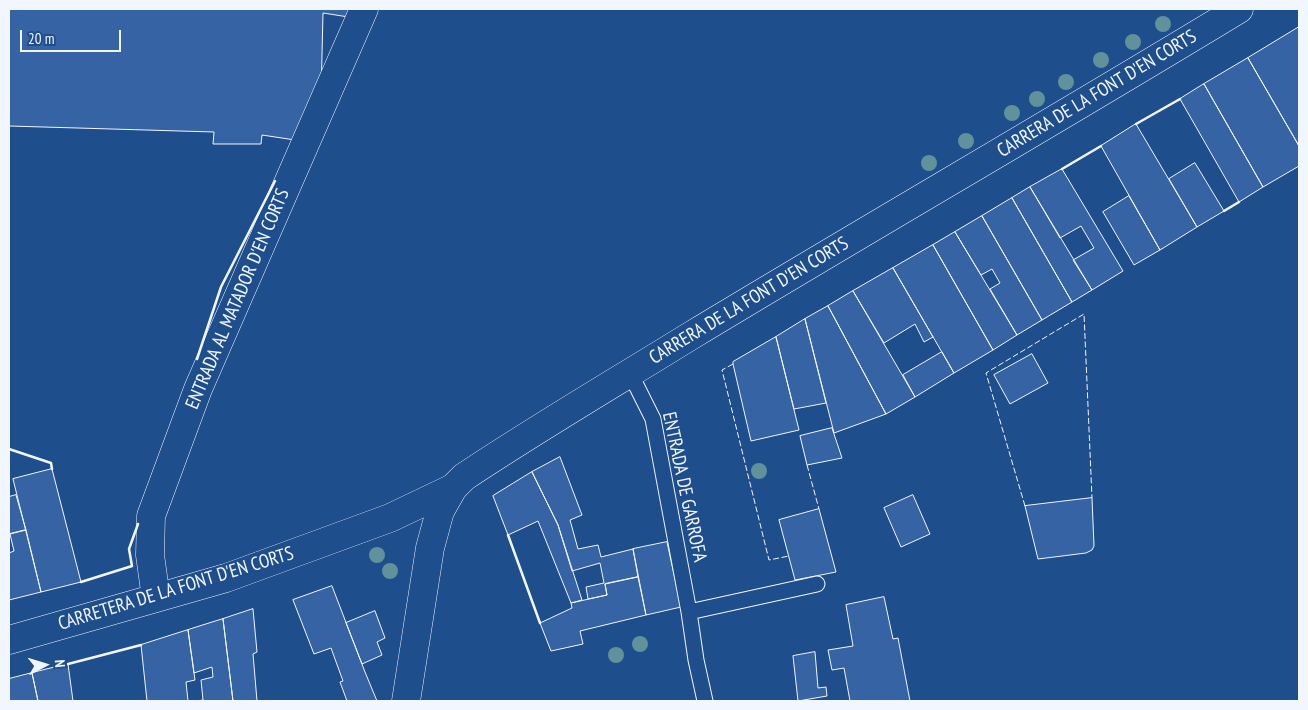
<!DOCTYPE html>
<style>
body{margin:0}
#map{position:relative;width:1308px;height:710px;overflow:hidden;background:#1f4e8c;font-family:"PT Sans Narrow",sans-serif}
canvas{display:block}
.frame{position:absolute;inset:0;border:10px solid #f2f6ff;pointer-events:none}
.north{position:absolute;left:20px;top:640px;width:50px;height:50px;-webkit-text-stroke:4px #1f4e8c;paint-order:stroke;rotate:85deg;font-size:14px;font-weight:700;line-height:20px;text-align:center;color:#f2f6ff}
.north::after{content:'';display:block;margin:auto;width:18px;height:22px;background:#f2f6ff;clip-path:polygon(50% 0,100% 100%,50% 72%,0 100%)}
.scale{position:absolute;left:20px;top:30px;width:101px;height:22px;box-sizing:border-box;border:2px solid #f2f6ff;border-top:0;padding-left:6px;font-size:15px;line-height:18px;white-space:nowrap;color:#f2f6ff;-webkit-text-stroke:4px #1f4e8c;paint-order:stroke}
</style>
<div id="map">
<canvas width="1308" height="710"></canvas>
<div class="frame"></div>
<div class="north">N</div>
<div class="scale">20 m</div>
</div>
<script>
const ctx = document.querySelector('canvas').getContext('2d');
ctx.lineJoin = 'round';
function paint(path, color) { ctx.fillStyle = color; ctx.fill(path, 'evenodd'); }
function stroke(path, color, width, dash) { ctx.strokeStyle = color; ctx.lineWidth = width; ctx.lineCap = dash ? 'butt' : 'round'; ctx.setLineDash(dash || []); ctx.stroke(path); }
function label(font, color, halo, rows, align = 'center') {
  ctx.font = font + ' "PT Sans Narrow",sans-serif'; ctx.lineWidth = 4; ctx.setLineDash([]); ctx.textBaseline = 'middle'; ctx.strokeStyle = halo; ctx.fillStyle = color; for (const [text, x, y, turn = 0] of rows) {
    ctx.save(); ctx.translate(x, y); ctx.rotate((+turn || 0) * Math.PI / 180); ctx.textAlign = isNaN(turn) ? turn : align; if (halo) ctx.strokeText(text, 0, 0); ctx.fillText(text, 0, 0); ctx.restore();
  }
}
const building = new Path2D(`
 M9,9H359L355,18L323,13L321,97L295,140L262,135L261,144H213L214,132L9,126Z
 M1299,27V146L1248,58Z
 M1248,58L1299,146V166L1263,187L1204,84Z
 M1204,84L1263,187L1239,202L1180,99Z
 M1136,124L1197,227L1160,250L1101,146Z
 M1195,163L1224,211L1197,227L1169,179Z
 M1062,169L1123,271L1092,290L1073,260L1094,248L1081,226L1060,238L1030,187Z
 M1030,187L1092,290L1072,302L1012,198Z
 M1129,196L1160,250L1134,265L1103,212Z
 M1012,198L1072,302L1042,320L982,216Z
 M982,216L1042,320L1017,335L990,289L1000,283L992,269L981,275L955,232Z
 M955,232L1017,335L993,350L933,245Z
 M933,245L993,350L954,373L893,268Z
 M893,268L933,337L924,342L915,324L884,343L853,291Z
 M853,291L915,397L886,414L828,306Z
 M828,306L886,414L834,433L805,319Z
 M805,319L826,403L794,409L776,337Z
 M776,337L799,430L751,441L733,364V362Z
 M942,352L954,373L915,397L903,375Z
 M1032,354L1048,383L1010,404L994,375Z
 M832,428L842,458L807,465L800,436Z
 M560,457L582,515L570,520L578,549L598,545L601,557L633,549L638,577L605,584L607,595L588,599L586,587L604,583L600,563L572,571L558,525L532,472Z
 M52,469L81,582L41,592L13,479Z
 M532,472L558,525L582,600L571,603L538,521L508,535L493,496Z
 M16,495L26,530L10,534L9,536V497Z
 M913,495L930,534L901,547L884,508Z
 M1092,498L1094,546L1092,550L1086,553L1038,559L1025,506Z
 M819,509L836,572L795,580L779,520Z
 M26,530L41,592L9,600V553L14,551L10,534Z
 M667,542L681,607L646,615L633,549Z
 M638,577L646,615L580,631L583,644L551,651L540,623L572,608L571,603L607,595L605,584Z
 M332,586L365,672L377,701H347L340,682L343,681L331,648L314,654L293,600Z
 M884,597L893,639L898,638L910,701H850L844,668L832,670L828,650L853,646L846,605Z
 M253,609L257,652L253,654L257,701H233L223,619Z
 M375,611L385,638L377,642L382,655L362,664L346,623Z
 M223,619L233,701H197L203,700L201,680L213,677L212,667L194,673L188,630Z
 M188,630L195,680L186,682L188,701H147L141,645Z
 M815,652L818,688L826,687L827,696L798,701L793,656Z
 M68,664L73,701H38L32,673Z
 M32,673L38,701H9V679Z`);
const service = new Path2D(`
 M630,373L653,419L689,612L696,660L705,701
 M689,612L817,584`);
const minor = new Path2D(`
 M156,598L150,555L151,516L198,389L364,9
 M9,640L226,578L390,518L453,488`);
const tertiary = new Path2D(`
 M406,701L430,548L440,511L453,488L464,477C539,427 616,382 692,335C874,225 1058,119 1239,9`);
const fence = new Path2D(`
 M733,364L722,370L769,560L789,556
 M807,465L819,509
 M1025,506L986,373L1084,314L1092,498`);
const wall = new Path2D(`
 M1136,124L1180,99
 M1062,169L1101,146
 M1224,211L1239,202
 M197,359L221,287L275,181
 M9,449L51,463L52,469
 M508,535L540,623
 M81,582L132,566L129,549L138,524
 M68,664L141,645`);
const trees = [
 [1163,24],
 [1133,42],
 [1101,60],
 [1066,82],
 [1037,99],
 [1012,113],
 [966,141],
 [929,163],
 [759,471],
 [377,555],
 [390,571],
 [640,644],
 [616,655]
];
const streetNames = [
 ["CARRERA DE LA FONT D'EN CORTS",1097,94,-31],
 ["ENTRADA AL MATADOR D'EN CORTS",238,299,-67],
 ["CARRERA DE LA FONT D'EN CORTS",749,301,-31],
 ["ENTRADA DE GARROFA",684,487,78],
 ["CARRETERA DE LA FONT D'EN CORTS",176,589,-17]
];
paint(building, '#3563a3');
stroke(building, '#f2f6ff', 1);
stroke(service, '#f2f6ff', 17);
stroke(minor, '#f2f6ff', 29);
stroke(tertiary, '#f2f6ff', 29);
stroke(service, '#1f4e8c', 15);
stroke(minor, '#1f4e8c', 28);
stroke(tertiary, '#1f4e8c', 28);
stroke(fence, '#f2f6ff', 1, [6, 2.5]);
stroke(wall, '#f2f6ff', 2.5);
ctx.fillStyle = '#61919a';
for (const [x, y] of trees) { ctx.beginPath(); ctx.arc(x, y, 8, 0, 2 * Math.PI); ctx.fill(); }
label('19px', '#f2f6ff', '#1f4e8c', streetNames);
</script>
